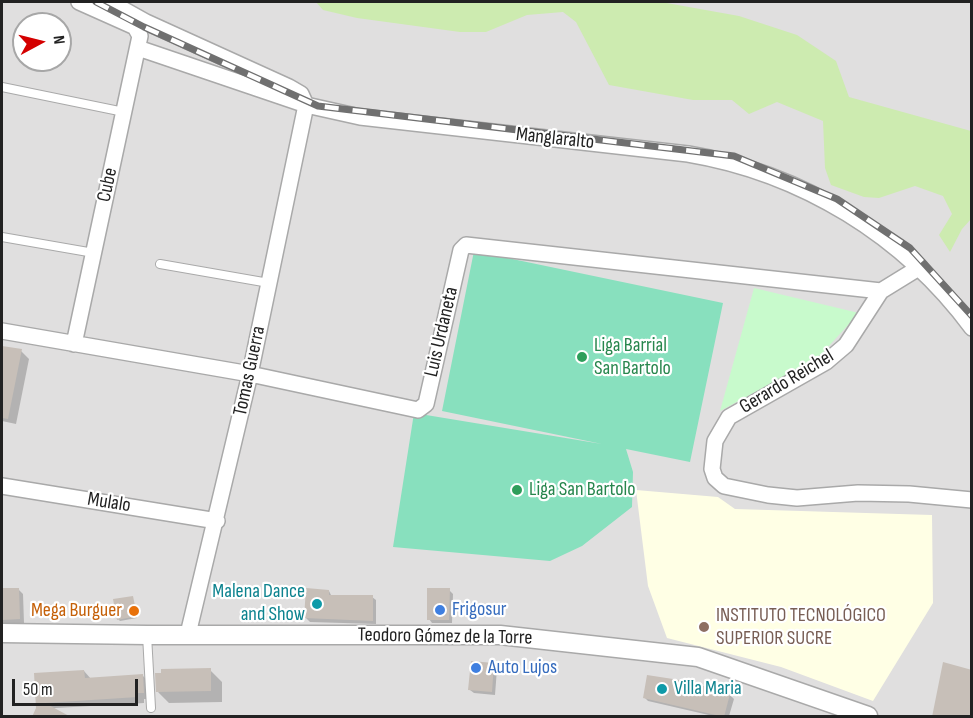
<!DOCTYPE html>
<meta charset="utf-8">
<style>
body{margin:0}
#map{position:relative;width:973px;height:718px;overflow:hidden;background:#f2efe9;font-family:"Sofia Sans Condensed",sans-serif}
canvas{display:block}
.frame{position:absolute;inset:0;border:3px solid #222;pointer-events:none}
.north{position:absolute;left:12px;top:12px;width:60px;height:60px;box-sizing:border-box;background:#fff;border:2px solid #a7a7a7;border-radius:50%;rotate:83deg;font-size:16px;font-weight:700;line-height:24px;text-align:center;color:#222}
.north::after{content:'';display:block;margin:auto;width:21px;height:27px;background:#d40000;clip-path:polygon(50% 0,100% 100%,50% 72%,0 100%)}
.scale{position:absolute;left:12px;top:679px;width:126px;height:27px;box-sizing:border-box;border:3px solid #222;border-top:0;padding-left:8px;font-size:18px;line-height:21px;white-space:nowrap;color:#222;-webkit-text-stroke:4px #fff;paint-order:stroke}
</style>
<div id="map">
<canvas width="973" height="718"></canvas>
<div class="frame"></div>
<div class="north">N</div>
<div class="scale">50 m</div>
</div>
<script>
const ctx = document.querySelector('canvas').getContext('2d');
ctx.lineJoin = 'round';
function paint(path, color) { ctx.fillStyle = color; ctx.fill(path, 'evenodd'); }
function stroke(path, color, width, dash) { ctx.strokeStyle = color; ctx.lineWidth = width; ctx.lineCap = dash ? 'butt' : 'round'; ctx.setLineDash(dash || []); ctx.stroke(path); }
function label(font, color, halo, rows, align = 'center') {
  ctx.font = font + ' "Sofia Sans Condensed",sans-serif'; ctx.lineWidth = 4.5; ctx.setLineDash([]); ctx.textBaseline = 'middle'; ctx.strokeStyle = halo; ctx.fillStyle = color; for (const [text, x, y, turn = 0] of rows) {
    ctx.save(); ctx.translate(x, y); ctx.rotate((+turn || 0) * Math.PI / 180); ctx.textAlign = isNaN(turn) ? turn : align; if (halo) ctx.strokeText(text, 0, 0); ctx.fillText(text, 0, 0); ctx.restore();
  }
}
const residential = new Path2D(`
 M2,2H971V716H2ZM24,24H60V60H24Z`);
const education = new Path2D(`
 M636,490L718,497L735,509L932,515L933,603L873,701L781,667L667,638L648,586Z`);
const grass = new Path2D(`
 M316,2H661L739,16L797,35L836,61L849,97L971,131V219L962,229L950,252L939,235L952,214L943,196L915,186L879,198L864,197L831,185L825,168L823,121L777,102L749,114L732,100H693L609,85L576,22L563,12L527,15L486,32H460L357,18L323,10Z`);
const park = new Path2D(`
 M754,288L859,313L817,359L720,411Z`);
const pitch = new Path2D(`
 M474,251L723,303L690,462L626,449L633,472L632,507L582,546L550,561L393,547L414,413L602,444L442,411Z`);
const shadow = new Path2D(`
 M2,347L21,351L29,359L16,424L2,421Z
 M18,589L23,594L24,623H2V590Z
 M449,590L453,594L452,623H432L429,619Z
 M329,591L332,597H372L376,600V624L310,622L306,618Z
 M132,598L137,618L120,621L118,619Z
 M494,665L497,669L495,695L474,693L470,690Z
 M210,670L222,682V702L169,703L158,692Z
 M84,671L91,679L143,676L149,682L150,699H144V703L38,709Z
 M686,683L730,695L734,699L729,716H713L648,701L644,697Z`);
const building = new Path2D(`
 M2,346L22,349L8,419L2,418Z
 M2,588H19L20,619L2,620Z
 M306,588L329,590V595H373V621L304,618Z
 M427,588H450L449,620H427Z
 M133,596L137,616L117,620L113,599Z
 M471,661L494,663L492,692L468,690Z
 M943,662L972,670V717H932Z
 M211,668V691L156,692L155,673H161V669Z
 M84,670L85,678L143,674L144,693H138V697L45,703L71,717H32L36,708L34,673Z
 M647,675L686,681L730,694L724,717L643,698Z`);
const service = new Path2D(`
 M2,87L124,112
 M2,237L94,253
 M160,264L269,283
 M147,635L151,708`);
const minor = new Path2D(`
 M110,2L146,22L289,87L301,94L306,105
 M138,48L306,105L360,117L688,154C802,173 904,236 972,328
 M920,267L881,291L846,345L826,362L729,417L715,441L712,469L715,478L724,486L768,495L797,498L858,493L909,494L972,500
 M2,331L250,374L418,410L426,404L461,250L466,245L881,291
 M74,344L140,36L135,27L79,2
 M2,486L217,521
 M188,634L250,374L306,105`);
const tertiary = new Path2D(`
 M2,633L147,635H500L698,657L868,716`);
const rail = new Path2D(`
 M96,2L144,27L318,106L734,156L837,199L910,248L972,316`);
const markers = [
 [582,357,6,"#2e9e5b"],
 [517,490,6,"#2e9e5b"],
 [317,604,6,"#0f9aa8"],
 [440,610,6,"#3f7fe0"],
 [134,611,6,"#e8710a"],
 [704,627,6,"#8d6e63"],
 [476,668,6,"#3f7fe0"],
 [662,689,6,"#0f9aa8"]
];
const streetNames = [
 ["Manglaralto",555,139,6],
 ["Cube",108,185,-78],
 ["Luis Urdaneta",442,332,-77],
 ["Tomas Guerra",250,371,-78],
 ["Gerardo Reichel",787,382,-31],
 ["Mulalo",109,503,9],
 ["Teodoro Gómez de la Torre",445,637,1]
];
const leisureNames = [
 ["Liga Barrial",594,346],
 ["San Bartolo",594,369],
 ["Liga San Bartolo",529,490]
];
const cultureNames = [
 ["Malena Dance",305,592],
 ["and Show",305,615],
 ["Villa Maria",674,689,"left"]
];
const shopNames = [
 ["Frigosur",452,610],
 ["Auto Lujos",488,668]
];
const foodNames = [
 ["Mega Burguer",122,611]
];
const educationNames = [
 ["INSTITUTO TECNOLÓGICO",716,616],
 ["SUPERIOR SUCRE",716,639]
];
paint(residential, '#e0dfdf');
paint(education, '#ffffe5');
paint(grass, '#cdebb0');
paint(park, '#c8facc');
paint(pitch, '#88e0be');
paint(shadow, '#0003');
paint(building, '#c7bfb8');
stroke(service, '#a9a9a9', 10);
stroke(minor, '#a9a9a9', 18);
stroke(tertiary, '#a9a9a9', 21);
stroke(service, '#fff', 8);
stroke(minor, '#fff', 15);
stroke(tertiary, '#fff', 18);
stroke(rail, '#707070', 7);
stroke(rail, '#fff', 4.5, [14]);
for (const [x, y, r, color] of markers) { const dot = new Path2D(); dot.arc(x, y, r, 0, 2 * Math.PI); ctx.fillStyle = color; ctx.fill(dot); stroke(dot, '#fff', 2); }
label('20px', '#222', '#fff', streetNames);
label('20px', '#27864d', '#fff', leisureNames, 'left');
label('20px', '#0d838f', '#fff', cultureNames, 'right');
label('20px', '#366cbe', '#fff', shopNames, 'left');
label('20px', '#c56008', '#fff', foodNames, 'right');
label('20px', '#785e54', '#fff', educationNames, 'left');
</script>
